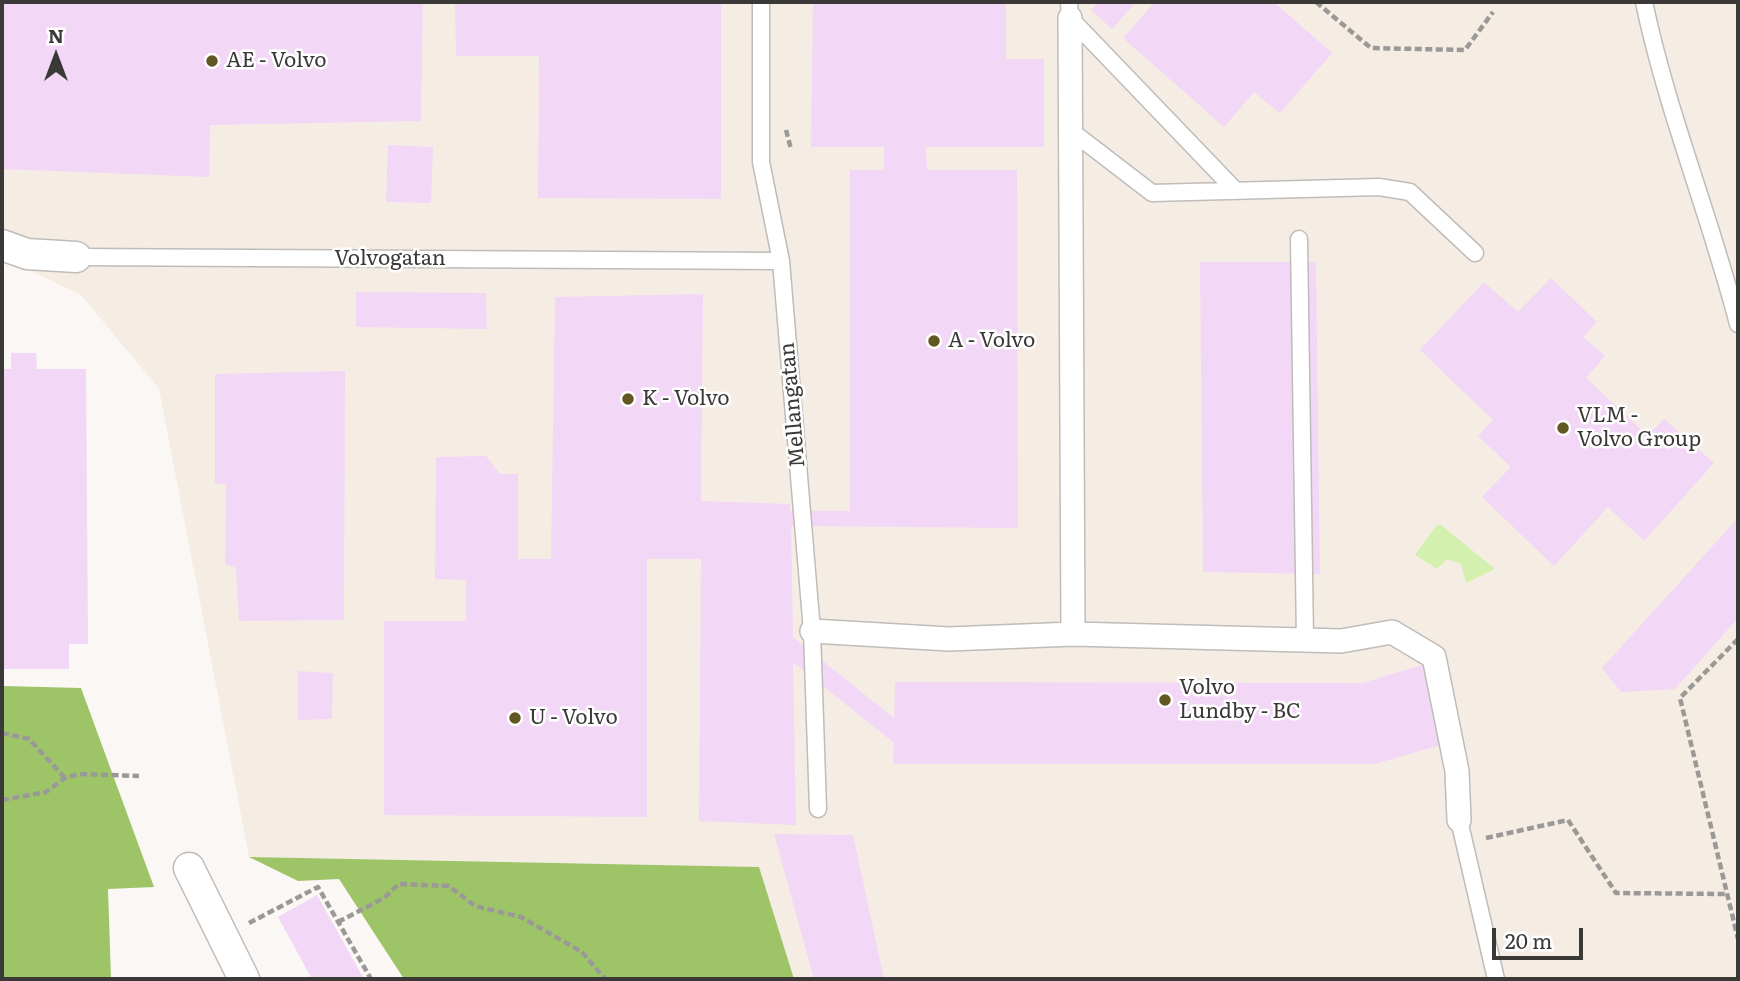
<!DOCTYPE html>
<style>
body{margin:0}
#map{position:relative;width:1740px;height:981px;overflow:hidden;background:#faf7f5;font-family:Literata,serif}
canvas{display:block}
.frame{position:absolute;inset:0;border:4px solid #3a3938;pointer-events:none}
.north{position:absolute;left:21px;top:21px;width:70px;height:70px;-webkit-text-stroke:5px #fff;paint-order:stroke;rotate:0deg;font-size:19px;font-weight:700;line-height:28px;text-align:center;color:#3a3938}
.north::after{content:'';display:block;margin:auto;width:24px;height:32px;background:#3a3938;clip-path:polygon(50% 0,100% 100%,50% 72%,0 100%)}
.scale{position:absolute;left:1492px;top:928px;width:91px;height:32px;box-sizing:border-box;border:4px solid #3a3938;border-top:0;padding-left:9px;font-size:21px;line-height:24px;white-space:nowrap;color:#3a3938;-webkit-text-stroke:5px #fff;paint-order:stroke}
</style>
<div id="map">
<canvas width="1740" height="981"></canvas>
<div class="frame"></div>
<div class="north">N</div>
<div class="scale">20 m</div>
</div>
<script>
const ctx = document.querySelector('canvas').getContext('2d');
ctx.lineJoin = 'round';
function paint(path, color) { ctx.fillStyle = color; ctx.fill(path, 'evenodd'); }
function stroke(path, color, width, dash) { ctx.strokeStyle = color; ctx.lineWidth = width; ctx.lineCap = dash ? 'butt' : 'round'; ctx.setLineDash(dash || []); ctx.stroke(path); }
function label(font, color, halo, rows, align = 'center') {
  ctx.font = font + ' Literata,serif'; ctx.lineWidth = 5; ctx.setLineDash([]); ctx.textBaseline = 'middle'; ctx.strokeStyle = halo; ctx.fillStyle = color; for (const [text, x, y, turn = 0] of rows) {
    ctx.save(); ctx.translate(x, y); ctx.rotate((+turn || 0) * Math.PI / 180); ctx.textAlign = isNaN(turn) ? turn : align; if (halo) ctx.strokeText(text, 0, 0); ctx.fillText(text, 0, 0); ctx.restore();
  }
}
const built = new Path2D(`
 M2,2H1738V979H794L758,867L249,857L159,389L81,295L2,257Z`);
const green = new Path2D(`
 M1437,525H1441L1495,569L1466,583L1461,564L1447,559L1437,569L1415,555Z`);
const forest = new Path2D(`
 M2,686L81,688L154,887L108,889L111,979H2Z
 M249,857L759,867L794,979H404L339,879L298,881Z`);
const building = new Path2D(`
 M2,2H423L421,121L210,125L209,177L2,169Z
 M455,2H721V199L538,198L539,56H456Z
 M813,2H1006V59H1044V147H926L927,170H1017L1018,528L791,526L793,637L894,718L895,682L1363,683L1425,664L1447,743L1375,764H893L894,743L793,662L796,825L699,821L701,559H647V817L384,815V621H466V580L435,579L436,457L486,456L500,474H518V559H551L555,297L703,294L701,501L790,504V511H850V170H884V147H811Z
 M1098,2H1136L1112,29L1091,10Z
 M1155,2H1274L1332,53L1280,113L1254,92L1224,127L1123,38Z
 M388,145L433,147L431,203L386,202Z
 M1200,262H1316L1320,574L1203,572Z
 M1551,278L1597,322L1583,337L1605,356L1586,378L1648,436L1664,419L1714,463L1644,541L1608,507L1554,566L1482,497L1511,467L1478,436L1493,420L1420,350L1484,282L1518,312Z
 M356,292L486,293L487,329L356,327Z
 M11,353H36L37,369H86L88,644H69V669H2V369H11Z
 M345,371L344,620L239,621L236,568L225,564L226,484H215V374Z
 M1738,518V618L1675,689L1621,692L1602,668Z
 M298,671L333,673L332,719L298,720Z
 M774,834L853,835L884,979H814Z
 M317,895L326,911L364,979H312L278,917Z`);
const path = new Path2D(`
 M1316,2L1371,48L1465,50L1493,12
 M786,130L791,149
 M1738,639L1680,698L1738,939
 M2,733L29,739L65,778
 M2,800L46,792L65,778L79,774L139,776
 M1486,838L1568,820L1616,893L1727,894
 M338,922L384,898L399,884L449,886L475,906L521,917L582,952L605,979
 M249,923L318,887L371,979`);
const service = new Path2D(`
 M761,2V162L781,261L812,631L818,809
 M1069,2L1070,18L1236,191
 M1644,2C1667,112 1710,215 1738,324
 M1070,130L1152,193L1379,187L1410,192L1475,253
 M1299,239L1305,640
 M76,257L781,261
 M1459,820L1496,979`);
const pedestrian = new Path2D(`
 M1070,18L1073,634
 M812,631L949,639L1073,634L1341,641L1392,632L1434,657L1457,771L1459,820`);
const minor = new Path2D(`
 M2,245L27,254L76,257
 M189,868L244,979`);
const markers = [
 [212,61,7,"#615723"],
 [934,341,7,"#615723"],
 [628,399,7,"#615723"],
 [1563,428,7,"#615723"],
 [1165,700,7,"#615723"],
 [515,718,7,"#615723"]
];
const poiNames = [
 ["AE - Volvo",226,61],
 ["A - Volvo",948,341],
 ["K - Volvo",642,399],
 ["VLM -",1577,416],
 ["Volvo Group",1577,440],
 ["Volvo",1179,688],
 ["Lundby - BC",1179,712],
 ["U - Volvo",529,718]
];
const streetNames = [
 ["Volvogatan",390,259],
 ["Mellangatan",793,405,-95]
];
paint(built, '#f5ede4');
paint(green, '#d3f0ae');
paint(forest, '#9ec468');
paint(building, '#f2d7f6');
stroke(service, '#bfbcba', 19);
stroke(pedestrian, '#bfbcba', 26);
stroke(minor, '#bfbcba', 33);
stroke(path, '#9b9997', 4.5, [7, 3.5]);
stroke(service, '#fff', 16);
stroke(pedestrian, '#fff', 23);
stroke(minor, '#fff', 30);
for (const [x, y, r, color] of markers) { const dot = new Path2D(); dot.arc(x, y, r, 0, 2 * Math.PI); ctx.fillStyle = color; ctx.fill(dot); stroke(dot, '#fff', 2.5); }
label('21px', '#3a3938', '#fff', poiNames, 'left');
label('21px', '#3a3938', '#fff', streetNames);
</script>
